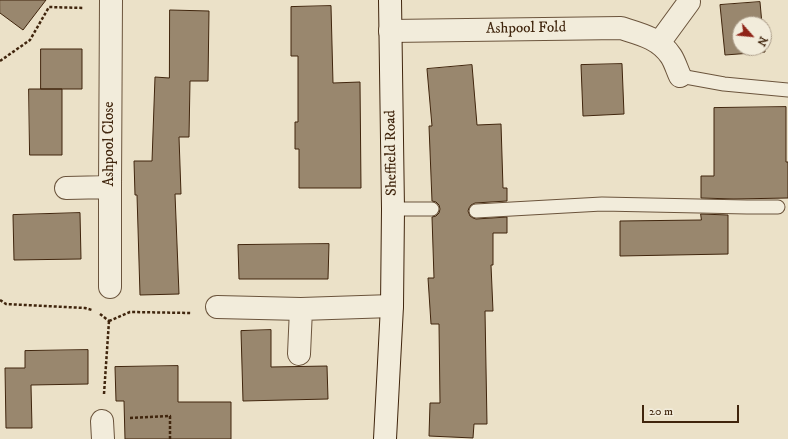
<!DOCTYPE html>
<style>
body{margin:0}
#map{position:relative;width:788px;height:439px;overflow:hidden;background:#ebe1c8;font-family:"IM FELL DW Pica",serif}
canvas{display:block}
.north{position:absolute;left:732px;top:16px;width:40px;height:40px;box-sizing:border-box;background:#f2ecdb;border:1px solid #ab9c89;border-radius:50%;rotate:117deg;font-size:11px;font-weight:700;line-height:16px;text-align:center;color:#40250d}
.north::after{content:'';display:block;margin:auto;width:14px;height:18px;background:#8f2418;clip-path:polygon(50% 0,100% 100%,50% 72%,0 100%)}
.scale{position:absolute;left:642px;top:405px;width:97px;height:18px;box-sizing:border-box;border:2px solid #40250d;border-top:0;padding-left:5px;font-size:12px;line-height:14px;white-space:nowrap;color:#40250d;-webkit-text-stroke:3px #f2ecdb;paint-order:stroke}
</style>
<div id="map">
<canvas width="788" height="439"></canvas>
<div class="north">N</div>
<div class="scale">20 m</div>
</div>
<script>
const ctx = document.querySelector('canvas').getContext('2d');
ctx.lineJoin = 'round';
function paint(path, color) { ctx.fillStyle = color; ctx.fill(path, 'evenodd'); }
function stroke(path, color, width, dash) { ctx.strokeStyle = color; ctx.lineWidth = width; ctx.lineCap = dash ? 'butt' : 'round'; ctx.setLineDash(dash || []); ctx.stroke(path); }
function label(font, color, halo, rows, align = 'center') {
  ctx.font = font + ' "IM FELL DW Pica",serif'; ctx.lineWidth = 3.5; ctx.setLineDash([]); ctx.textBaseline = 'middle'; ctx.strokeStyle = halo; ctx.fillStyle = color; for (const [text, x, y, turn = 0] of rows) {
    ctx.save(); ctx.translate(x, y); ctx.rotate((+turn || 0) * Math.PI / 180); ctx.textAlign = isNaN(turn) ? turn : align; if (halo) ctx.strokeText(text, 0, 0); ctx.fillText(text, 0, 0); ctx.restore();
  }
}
const building = new Path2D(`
 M0,0H46L23,30L0,13Z
 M760,2L762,24H740V48H764V41L765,52L725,55L720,5Z
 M331,6L333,83L360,82L361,188H299V149H295V122H298V56H291V7Z
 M170,10L209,11L208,81H190L189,137H179L181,194H175L179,294L140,295L137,195H135L134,161H152L155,77L169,78Z
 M41,49H82V89H41Z
 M622,64L624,114L583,116L581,65Z
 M472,65L477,125L501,124L503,188H507V201L475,203L471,205L469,208L468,211L470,216L473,218L476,219L507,217V233H493V265H491L493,311H485L487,424H474L473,438L429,436L430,403H440L439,324H431L428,278H434L432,217L436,216L439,213L440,209L439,205L436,202L432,201L429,126H432L427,69Z
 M29,89H62V155H30Z
 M786,107V162H788V198L734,199L701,198V176H714V108Z
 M80,213L81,259L14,260L13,215Z
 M701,214L728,215V254L620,256V221L701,220Z
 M329,244L328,279H239L238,245Z
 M271,330V367L327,366L328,399L243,401L241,331Z
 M88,350V384L31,385L32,428H6L5,368H25V351Z
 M178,366V402H231V439H125L124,401H116L115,367Z`);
const path = new Path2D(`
 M0,61L30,40L49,7L84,8
 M0,300L6,304L85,308L92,310
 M100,314L109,321
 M109,321L130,312L191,313
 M104,394L109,321
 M130,418L170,416V439`);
const service = new Path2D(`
 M680,76L724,84L788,90
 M393,209H432
 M476,211L602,204L747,207H778`);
const minor = new Path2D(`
 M390,31L621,28C640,34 659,38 671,56C675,62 677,70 680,76
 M659,43L689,2
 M66,188L110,187
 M110,287V187L111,0
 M217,307L301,309L392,306
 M299,354L301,309
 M102,421L103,439`);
const secondary = new Path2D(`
 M385,439L392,306L393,209L390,0`);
const streetNames = [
 ["Ashpool Fold",526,29,-1],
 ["Ashpool Close",110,144,-90],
 ["Sheffield Road",392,153,-91]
];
paint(building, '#99876e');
stroke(building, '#40250d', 1);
stroke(service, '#6b543c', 15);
stroke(minor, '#6b543c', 24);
stroke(secondary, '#40250d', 24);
stroke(path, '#40250d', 2.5, [3, 2]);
stroke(service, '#f2ecdb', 13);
stroke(minor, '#f2ecdb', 22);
stroke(secondary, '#f2ecdb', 22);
label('15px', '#40250d', '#f2ecdb', streetNames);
</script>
